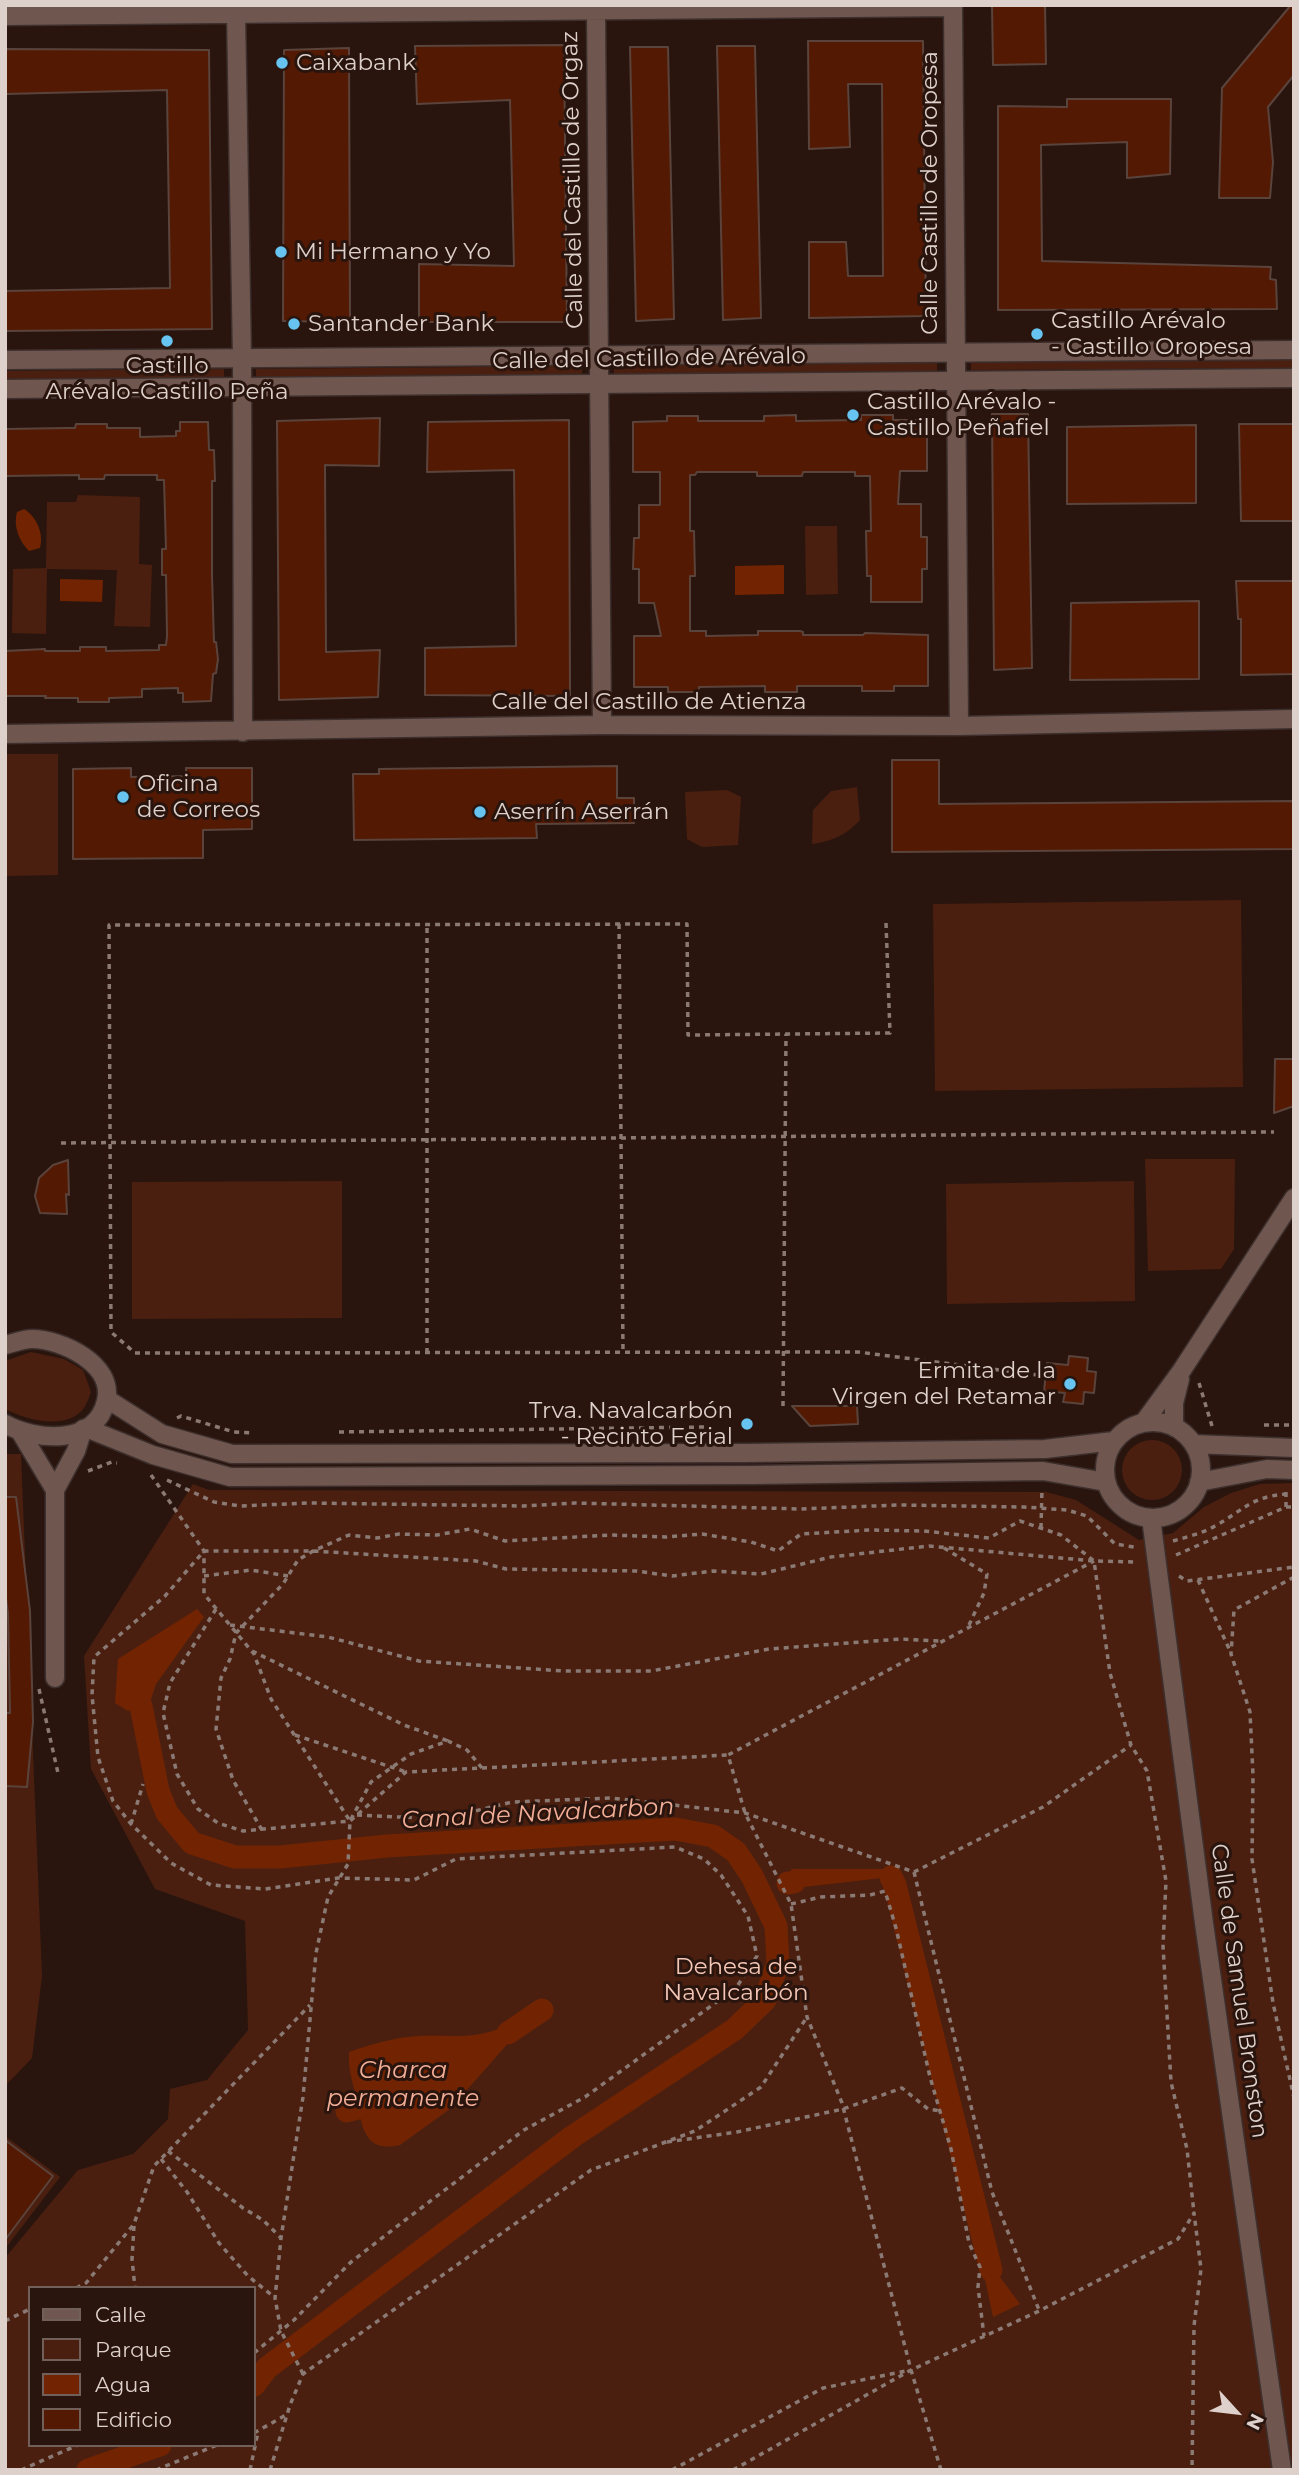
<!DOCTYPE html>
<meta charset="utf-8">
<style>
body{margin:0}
#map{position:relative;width:1299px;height:2475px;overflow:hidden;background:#29150e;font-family:Montserrat,sans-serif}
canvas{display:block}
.frame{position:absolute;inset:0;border:7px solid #ded0cb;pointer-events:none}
.legend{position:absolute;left:28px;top:2286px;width:228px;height:161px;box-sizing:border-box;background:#29150e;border:2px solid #71605a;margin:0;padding:9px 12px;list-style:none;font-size:21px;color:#ded0cb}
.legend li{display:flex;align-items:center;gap:14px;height:35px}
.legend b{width:35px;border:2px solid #71605a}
.north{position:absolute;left:1201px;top:2377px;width:70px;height:70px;-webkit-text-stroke:5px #29150e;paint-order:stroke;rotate:117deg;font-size:19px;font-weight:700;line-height:28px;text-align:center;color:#ded0cb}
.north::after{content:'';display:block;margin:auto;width:24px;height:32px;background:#ded0cb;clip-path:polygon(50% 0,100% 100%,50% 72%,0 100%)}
</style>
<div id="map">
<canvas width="1299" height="2475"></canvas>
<div class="frame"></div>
<ul class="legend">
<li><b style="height:9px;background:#6f574f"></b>Calle</li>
<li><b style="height:19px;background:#4a1f10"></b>Parque</li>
<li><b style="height:19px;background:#722402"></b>Agua</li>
<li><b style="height:19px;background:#541902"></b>Edificio</li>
</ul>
<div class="north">N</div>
</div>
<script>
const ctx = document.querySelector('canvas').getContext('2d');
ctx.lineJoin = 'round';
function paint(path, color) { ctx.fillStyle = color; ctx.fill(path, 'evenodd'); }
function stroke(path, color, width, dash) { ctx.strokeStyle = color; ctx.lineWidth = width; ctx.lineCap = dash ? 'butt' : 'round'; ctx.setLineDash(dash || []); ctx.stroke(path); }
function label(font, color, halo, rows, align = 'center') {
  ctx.font = font + ' Montserrat,sans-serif'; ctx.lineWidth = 6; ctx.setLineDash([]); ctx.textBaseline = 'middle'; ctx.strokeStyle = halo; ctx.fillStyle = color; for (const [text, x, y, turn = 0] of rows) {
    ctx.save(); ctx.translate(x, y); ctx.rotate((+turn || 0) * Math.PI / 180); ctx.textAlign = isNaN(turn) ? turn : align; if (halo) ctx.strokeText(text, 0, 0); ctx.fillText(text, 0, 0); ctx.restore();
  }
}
const green = new Path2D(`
 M1294,359V368L971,370V361Z
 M937,362V371L614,374V364Z
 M582,366V375L256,378V369Z
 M224,369V378L5,381V371Z
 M78,495L140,497L139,564L152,565L150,627L114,626L117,570L47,569L46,634L12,633L13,569L46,568L47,502H76Z
 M805,526H837L838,594L806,595Z
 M5,754H58V875L5,876Z
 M857,787L860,820C846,835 833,841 812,844L813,810L831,791Z
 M727,790L741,797L738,845L702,847L687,839L685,792Z
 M1241,900L1243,1087L935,1091L933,904Z
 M1145,1159H1235L1234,1249L1221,1269L1148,1271Z
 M342,1181V1318L132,1319V1182Z
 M1134,1181L1135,1301L947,1304L946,1184Z
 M31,1352L64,1359L83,1370L91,1392C89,1397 87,1404 84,1408C67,1431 26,1420 5,1409V1361Z
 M1122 1470a30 30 0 1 1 60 0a30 30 0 1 1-60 0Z
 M5,1454H21L42,1976L32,2058L5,2086Z
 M1294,1483V2470H5V2258L78,2170L133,2154L168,2119L170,2089L207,2080L248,2030L245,1921L155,1889L91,1769L84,1656L193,1484L209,1490L1046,1492L1076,1500L1139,1540L1173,1533L1204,1507L1231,1493L1260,1484ZM30,2288H254V2445H30Z
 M5,2136L60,2177L5,2249Z`);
const water = new Path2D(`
 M24,509C37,517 44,534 40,548L29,551C19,541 13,526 17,512Z
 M784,565V594L735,595V566Z
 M60,579L103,580L102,602L60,601Z
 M197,1609L204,1617L156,1684L149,1705L128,1711L115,1703L118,1659Z
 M791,1869H889L891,1877L795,1888Z
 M505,2026L511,2040L450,2109L400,2145C362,2154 362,2123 356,2096C352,2080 348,2069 349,2052C372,2044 395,2037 419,2036C449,2035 477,2040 505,2026Z
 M994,2269L1020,2304L993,2317L984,2274Z`);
const canal = new Path2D(`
 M141,1706L158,1791L167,1813L192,1843L235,1857H280L387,1846L675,1829L713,1836L736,1852L752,1876L776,1926L778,1963L765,2000L735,2029L572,2137L267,2368L254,2385
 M891,1877L895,1885L991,2270
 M788,1883L794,1882
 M508,2033L542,2010
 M347,2111L358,2108
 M88,2470L160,2445`);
const building = new Path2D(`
 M992,5H1045L1046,64L993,65Z
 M1291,5H1294V75L1268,107L1273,162L1270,198H1219L1222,88Z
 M808,41H923L926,316L809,318V242H846L848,276H883L882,84H848L850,147L809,149Z
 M564,45L567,322H419V264L514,266L510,100L417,104L415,46Z
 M717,46H755L761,318L723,320Z
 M630,47H668L674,319L636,321Z
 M349,48L350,322L283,321L284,50Z
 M5,49L209,50L212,329L5,331V291L170,288L167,90L5,94Z
 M1067,99H1171L1170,174L1127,178V142L1041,145L1042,261L1271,267L1270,279L1276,280L1277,309L998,310V106L1067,107Z
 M992,414H1028L1032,668L994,670Z
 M796,415V421L861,420V415H893V420H927V471H900L898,504H921V537H927V569H922V602H871V576H867L866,531H871L870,476H855V472H803L802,476H757V472H697L695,475H690V531H694L695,576H690V631H706V636L758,635V631H800L803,632V635H863L865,633L928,635V686H894V691H862V686H797V692H765V686L699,687V692H668V687H634V636H661L654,603H639V569H633L634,538H639V505H660V472H633V422L667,421V416H698V421H764V416Z
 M380,418L379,466L325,465L326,652L380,650L378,697L279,700L277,421Z
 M569,420L570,696L425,695V648L516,646L514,470L427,472L428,422Z
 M180,422H208L209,450H214L215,481H212V575L214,642H216L218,659L216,673L213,674L211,701L183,702V693H178V688L142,689V697L109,698V702H78V698H45L46,696H5V651L45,649V651H80V647H106V651L159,650V645H166L167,636L166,575H162V549H166L164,480H157V475H105L104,479H79V475L5,476V429L67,428H75L76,424H107V428H140V437L176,436V431H180Z
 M1239,424H1294V521H1241Z
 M1196,425V503L1067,504V427Z
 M1236,581H1294V674L1241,675V619H1238Z
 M1199,601V679L1070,680L1071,603Z
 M892,760H939V804L1294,801V849L892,852Z
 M617,766V798H634V823L536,824L537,838L354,840L353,774H379V769Z
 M131,768V777L186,776V768H252V829L203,830V858L73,859V769Z
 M1275,1059H1294V1106L1274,1113Z
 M68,1160L69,1195L66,1194L67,1214L40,1213L35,1196L39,1178L53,1165Z
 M1069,1356L1088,1358L1087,1371L1096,1372L1094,1393L1084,1392L1083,1404L1063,1402L1065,1393L1044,1391L1047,1363L1068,1365Z
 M792,1406H857L858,1424L810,1426Z
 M5,1497H16L30,1611L33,1722L27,1787L5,1786V1713H10L8,1613L5,1591Z
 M5,2140L53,2176L5,2240Z`);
const path = new Path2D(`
 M886,923L890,1033L688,1035L687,924L109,925L111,1332L135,1353L858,1352L1046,1376
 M619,924L623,1352
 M61,1143L1274,1132
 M427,1353V925
 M1199,1383L1212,1426
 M783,1406L786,1034
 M177,1418L181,1416L234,1432L254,1433
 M1264,1425H1294
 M339,1432L704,1427V1436
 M88,1471L112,1462L117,1463
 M151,1475L204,1551V1594L254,1654L271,1699L350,1821
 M167,1480L214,1502L240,1506L308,1503L524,1506L575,1503L801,1509L899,1505L1024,1507L1067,1510L1087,1516L1115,1544L1134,1547
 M1286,1507V1487
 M1041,1528L1042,1488
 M1173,1541C1187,1537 1203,1533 1215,1526C1244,1510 1250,1497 1286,1494
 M944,1548L987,1574L984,1593L969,1625
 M1176,1555L1286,1507H1294
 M204,1576L251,1570L288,1576
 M1179,1576L1187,1581L1294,1567
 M1294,1577L1234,1610L1231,1654L1250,1712L1253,1775L1252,1859L1273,2003L1294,2098
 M1198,1580L1230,1651
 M216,1609L170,1683L163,1713L177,1774L198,1809L218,1823L243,1831L350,1821L406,1772L728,1755
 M230,1625L328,1637L419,1661L563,1671H651L769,1649L901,1639L939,1641
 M252,1651L404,1725L448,1741
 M39,1689L58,1773
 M295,1735L406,1772
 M357,1815L442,1819L512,1802L611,1798L745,1813L914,1872L1043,1807L1131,1745
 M131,1824L143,1784
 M262,1830L233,1780L216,1729L221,1678L230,1659L236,1633L283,1584L298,1560L313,1551L349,1535L377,1538L399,1534L437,1535L470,1529L505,1541L610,1535L666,1537L702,1534L751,1542L778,1551L801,1534L870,1530L924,1531L989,1538L1020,1521L1061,1535L1094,1561L1110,1673L1131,1745L1147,1771L1166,1881L1163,1946L1171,2082L1187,2149L1194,2213
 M914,1872L992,2192L1039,2310
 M791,1904L821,1897L870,1895L885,1891L896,1928L930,2077L951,2149L969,2243L980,2267L978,2287L984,2336
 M667,2142L737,2132L843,2109L902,2088L928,2109L941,2111
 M168,2151L243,2208L263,2220L280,2237
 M161,2159L187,2192L219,2243L248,2276L274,2297
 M134,2226L132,2259L135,2288
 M76,2288L86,2283L134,2224L154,2166L310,2005
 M5,2321L30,2309
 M254,2353L294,2320L351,2262L404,2221L524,2130L585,2097L736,1988L757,1956L748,1916L721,1875L704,1859L675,1847L456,1859L414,1880L338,1878L265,1889L211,1885L171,1863L131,1824L113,1801L98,1757L92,1695L94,1657L165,1596L204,1551H313L476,1561L506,1569L636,1571L672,1576L713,1571L761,1574L831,1557L929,1546L1094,1561L1137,1562
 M303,2374L281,2331L275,2298L281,2238L303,2097L316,1953L328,1897L348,1864L350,1821L371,1782L411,1754L448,1741L467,1750L482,1768
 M254,2433L286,2415
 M21,2470L78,2445
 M156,2470L217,2445
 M250,2470L258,2432
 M270,2470L290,2405L303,2374L591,2170L695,2131L761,2087L807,2017
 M672,2470L823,2388L906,2371
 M733,2470L911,2370L1039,2311L1178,2239L1194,2213L1201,2269L1194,2326L1192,2470
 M941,2470L911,2370L842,2103L807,2017L791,1904L745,1813L728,1755L1094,1561`);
const minor = new Path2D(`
 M953,5L959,726
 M596,12L602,725
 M236,13L242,358L243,732
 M5,16L953,7
 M5,734L602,725L959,726L1294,719
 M1144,1422L1182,1370L1294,1198
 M1174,1427V1403L1180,1379
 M21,1433L55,1490
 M55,1678V1490L76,1451L83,1429`);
const tertiary = new Path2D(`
 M5,360L1294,350
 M5,389L1294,378
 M5,1345C14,1343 23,1339 32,1339C61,1339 115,1364 106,1401C96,1446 36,1441 5,1424
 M107,1399L162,1434L232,1454L746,1453L1045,1449L1114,1441
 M1105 1470a48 48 0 1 1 96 0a48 48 0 1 1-96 0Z
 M86,1428L153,1455L230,1477L751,1475L1043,1471L1106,1482
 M1193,1444L1294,1448
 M1199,1482L1267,1469L1294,1470
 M1151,1518L1204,1923L1282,2470`);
const markers = [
 [282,63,7,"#67c4f0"],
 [281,252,7,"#67c4f0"],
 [294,324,7,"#67c4f0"],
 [1037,334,7,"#67c4f0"],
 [167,341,7,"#67c4f0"],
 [853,415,7,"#67c4f0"],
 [123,797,7,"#67c4f0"],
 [480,812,7,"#67c4f0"],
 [1070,1384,7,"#67c4f0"],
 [747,1424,7,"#67c4f0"]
];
const poiNames = [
 ["Caixabank",296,63],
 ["Mi Hermano y Yo",295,252],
 ["Castillo Arévalo",1051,321],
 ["- Castillo Oropesa",1051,347],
 ["Santander Bank",308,324],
 ["Castillo",167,366,"center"],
 ["Arévalo-Castillo Peña",167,392,"center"],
 ["Castillo Arévalo -",867,402],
 ["Castillo Peñafiel",867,428],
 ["Oficina",137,784],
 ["de Correos",137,810],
 ["Aserrín Aserrán",494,812],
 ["Ermita de la",1056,1371,"right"],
 ["Virgen del Retamar",1056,1397,"right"],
 ["Trva. Navalcarbón",733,1411,"right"],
 ["- Recinto Ferial",733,1437,"right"]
];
const streetNames = [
 ["Calle del Castillo de Orgaz",573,180,-91],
 ["Calle Castillo de Oropesa",930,193,-90],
 ["Calle del Castillo de Arévalo",649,359,-1],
 ["Calle del Castillo de Atienza",649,702],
 ["Calle de Samuel Bronston",1239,1991,82]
];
const parkNames = [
 ["Dehesa de",736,1967],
 ["Navalcarbón",736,1993]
];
const waterNames = [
 ["Canal de Navalcarbon",538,1814,-3],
 ["Charca",403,2071],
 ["permanente",403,2099]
];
paint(green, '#4a1f10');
paint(water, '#722402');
stroke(canal, '#722402', 23);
paint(building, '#541902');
stroke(building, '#5a433b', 2);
stroke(minor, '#3d2f2d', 21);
stroke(tertiary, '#3d2f2d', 21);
stroke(path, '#8b7a74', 3.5, [5, 5]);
stroke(minor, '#6f574f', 18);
stroke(tertiary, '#6f574f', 18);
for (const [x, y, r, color] of markers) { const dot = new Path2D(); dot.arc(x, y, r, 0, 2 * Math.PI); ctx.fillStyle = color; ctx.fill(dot); stroke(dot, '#29150e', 2.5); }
label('23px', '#ded0cb', '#29150e', poiNames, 'left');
label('23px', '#ded0cb', '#29150e', streetNames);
label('23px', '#f5c6b6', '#29150e', parkNames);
label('italic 24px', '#f3ae97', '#29150e', waterNames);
</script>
